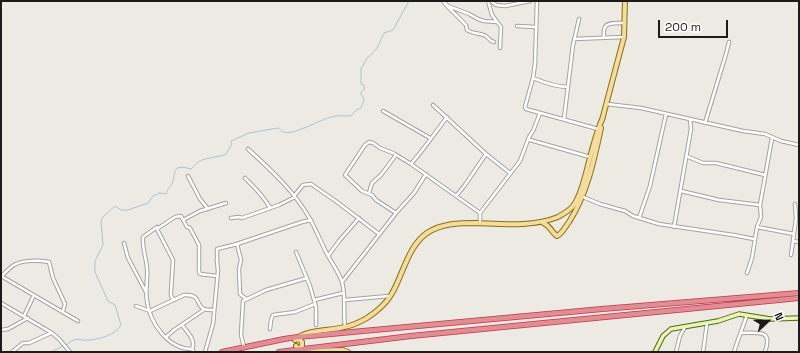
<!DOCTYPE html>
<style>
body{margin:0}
#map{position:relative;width:800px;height:353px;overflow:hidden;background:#eceae2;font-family:"Space Grotesk",sans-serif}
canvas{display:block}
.frame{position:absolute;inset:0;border:2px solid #1b1b1b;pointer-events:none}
.north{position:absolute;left:748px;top:301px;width:40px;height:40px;-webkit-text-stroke:3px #fff;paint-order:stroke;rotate:68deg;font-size:11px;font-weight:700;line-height:16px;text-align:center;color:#1b1b1b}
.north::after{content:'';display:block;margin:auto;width:14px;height:18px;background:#1b1b1b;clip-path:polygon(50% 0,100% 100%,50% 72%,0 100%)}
.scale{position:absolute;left:658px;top:20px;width:70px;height:18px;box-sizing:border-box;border:2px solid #1b1b1b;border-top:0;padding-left:5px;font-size:12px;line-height:14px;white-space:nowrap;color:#1b1b1b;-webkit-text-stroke:3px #fff;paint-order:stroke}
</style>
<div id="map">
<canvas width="800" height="353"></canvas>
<div class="frame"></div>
<div class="north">N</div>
<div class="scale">200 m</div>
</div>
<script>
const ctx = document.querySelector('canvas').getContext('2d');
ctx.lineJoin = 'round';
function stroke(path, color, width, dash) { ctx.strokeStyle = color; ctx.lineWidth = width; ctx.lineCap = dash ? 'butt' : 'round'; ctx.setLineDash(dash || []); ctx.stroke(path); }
const stream = new Path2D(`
 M66,345C69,343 71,341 74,340C79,338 82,341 87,340C98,340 116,335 121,325L115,305L108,301L95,272V261L103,245L101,221L103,217L115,206L121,210H128L148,203L153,196L159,193L166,194C167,189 172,186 173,181C175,176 173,172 177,168L183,167L191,169C194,167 195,164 198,162C205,157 218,158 226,154L232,144L231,141L249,133L278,128C280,129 281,131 283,132C294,136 320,119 332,117C337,115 345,116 351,116L356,110L361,108C362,103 367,99 361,95V92L364,90V85L361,84V68L363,66L367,58L371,55L377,48L384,33L393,30L409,1
 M51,352L63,346`);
const street = new Path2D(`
 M443,1L448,6L469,14L478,19L484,21L497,22
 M488,1L492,15L501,27L500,48
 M491,1L496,5L505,6L530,1
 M537,1L535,64L533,78L525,107L526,109L598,129
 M445,4L466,25L467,30C473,34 480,33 486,36C489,38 489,41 494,42
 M517,26L535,27
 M604,38C604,35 603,30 605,27C607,22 619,23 624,23
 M574,39L624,37
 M533,78C545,83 556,87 568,87
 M607,104L641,108L743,131L765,134L781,141L799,145
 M433,105L486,154L510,173
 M383,111L430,138
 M564,119L573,45L579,19
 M705,123L726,54L729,42
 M530,140L590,157
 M248,149C271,170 295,192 310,219C316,230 321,242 326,252C331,262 339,272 342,282C346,296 343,312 345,327
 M686,156L703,163H716L765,175
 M411,164C424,149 435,133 447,117
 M188,176L200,199L208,209
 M245,178C254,187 264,196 270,208
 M681,191L719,200L760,205
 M369,193L372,183L381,175L396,155
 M294,196L303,185L311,184L337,202L379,234
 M456,196L465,185L486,154
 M583,197L600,204L625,211L633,216L659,224L733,235L754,239
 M396,213L376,200L372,195L362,191L345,175L365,145L369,142L373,143L380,148L393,153L411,164L480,213
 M231,218L239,217L242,218L279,205L295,197
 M639,218L650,186L666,114
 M183,220L200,211L226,203
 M480,223V213L520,161L529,137L533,131L540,113
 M157,227L143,237C142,248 146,257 147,268C148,279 145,290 147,301C150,323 168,349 192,349L194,352
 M674,227L691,129L690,120
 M757,227L794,234
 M793,241L799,242
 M124,243L128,258L146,292
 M237,244L241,260L239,269L240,294L246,299
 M296,252L310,286L316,307V325
 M791,255L796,219L795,204
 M328,256L339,241L359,218
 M747,273L752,258L757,227L761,217L760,205L772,138
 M1,276L78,321
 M2,276C6,272 9,268 14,265C22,260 39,260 49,262L53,278L65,304L63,311
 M342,282L396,213L414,193L426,174
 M174,300L171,296V292L173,260L157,229L175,217L181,216L187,227L190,228L199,245V271L200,274L217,276
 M314,300L343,293
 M345,300L389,296
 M1,303L52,333L59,339L70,352
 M136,306L150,311L184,295C202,294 195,305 204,309C207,310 211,310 214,310
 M24,316L34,295
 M182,325C188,333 196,340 192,349
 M270,329L271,320L273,315L295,312L315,304
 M1,330L8,329L28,318
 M741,333C759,333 773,329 765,352
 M166,337L174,330L205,309
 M244,347L241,335L243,301L266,290L307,278
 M12,352L23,343H29L51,333
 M205,352L213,324L218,271L217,261V249L237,244L302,222L311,220
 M676,352L680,336L685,327
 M703,352L707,323
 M734,352L738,340L747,315`);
const secondary = new Path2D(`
 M655,352L663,336L671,329L718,321L739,314L770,319L799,318`);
const primary = new Path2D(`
 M602,120L624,37L625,1
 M542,222C552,227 550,231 557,236C562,234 565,227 569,222C587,194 594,161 601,128
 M295,340C305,329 331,331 344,327C352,326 360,322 367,318C376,312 385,305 391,295C403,276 407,247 427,233C442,223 460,223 477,223C503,224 533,227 558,217C563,214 569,211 573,206C580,197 583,184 586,173C591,154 595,135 603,117
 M295,340L299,339L302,342V346L298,349
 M296,346L298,349L303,351L342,350L348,352`);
const highway = new Path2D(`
 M222,352L284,339L298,337L602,309L799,293
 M279,352L411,336L799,298`);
stroke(stream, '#a5c5d7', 1);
stroke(street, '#a2a2a2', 4.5);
stroke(secondary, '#51680d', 5.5);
stroke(primary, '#88700b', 6);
stroke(highway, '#c8304f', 6);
stroke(street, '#fff', 2.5);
stroke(secondary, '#e8f4b8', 3.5);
stroke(primary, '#f4db9f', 4);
stroke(highway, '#df8e92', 4.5);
</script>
